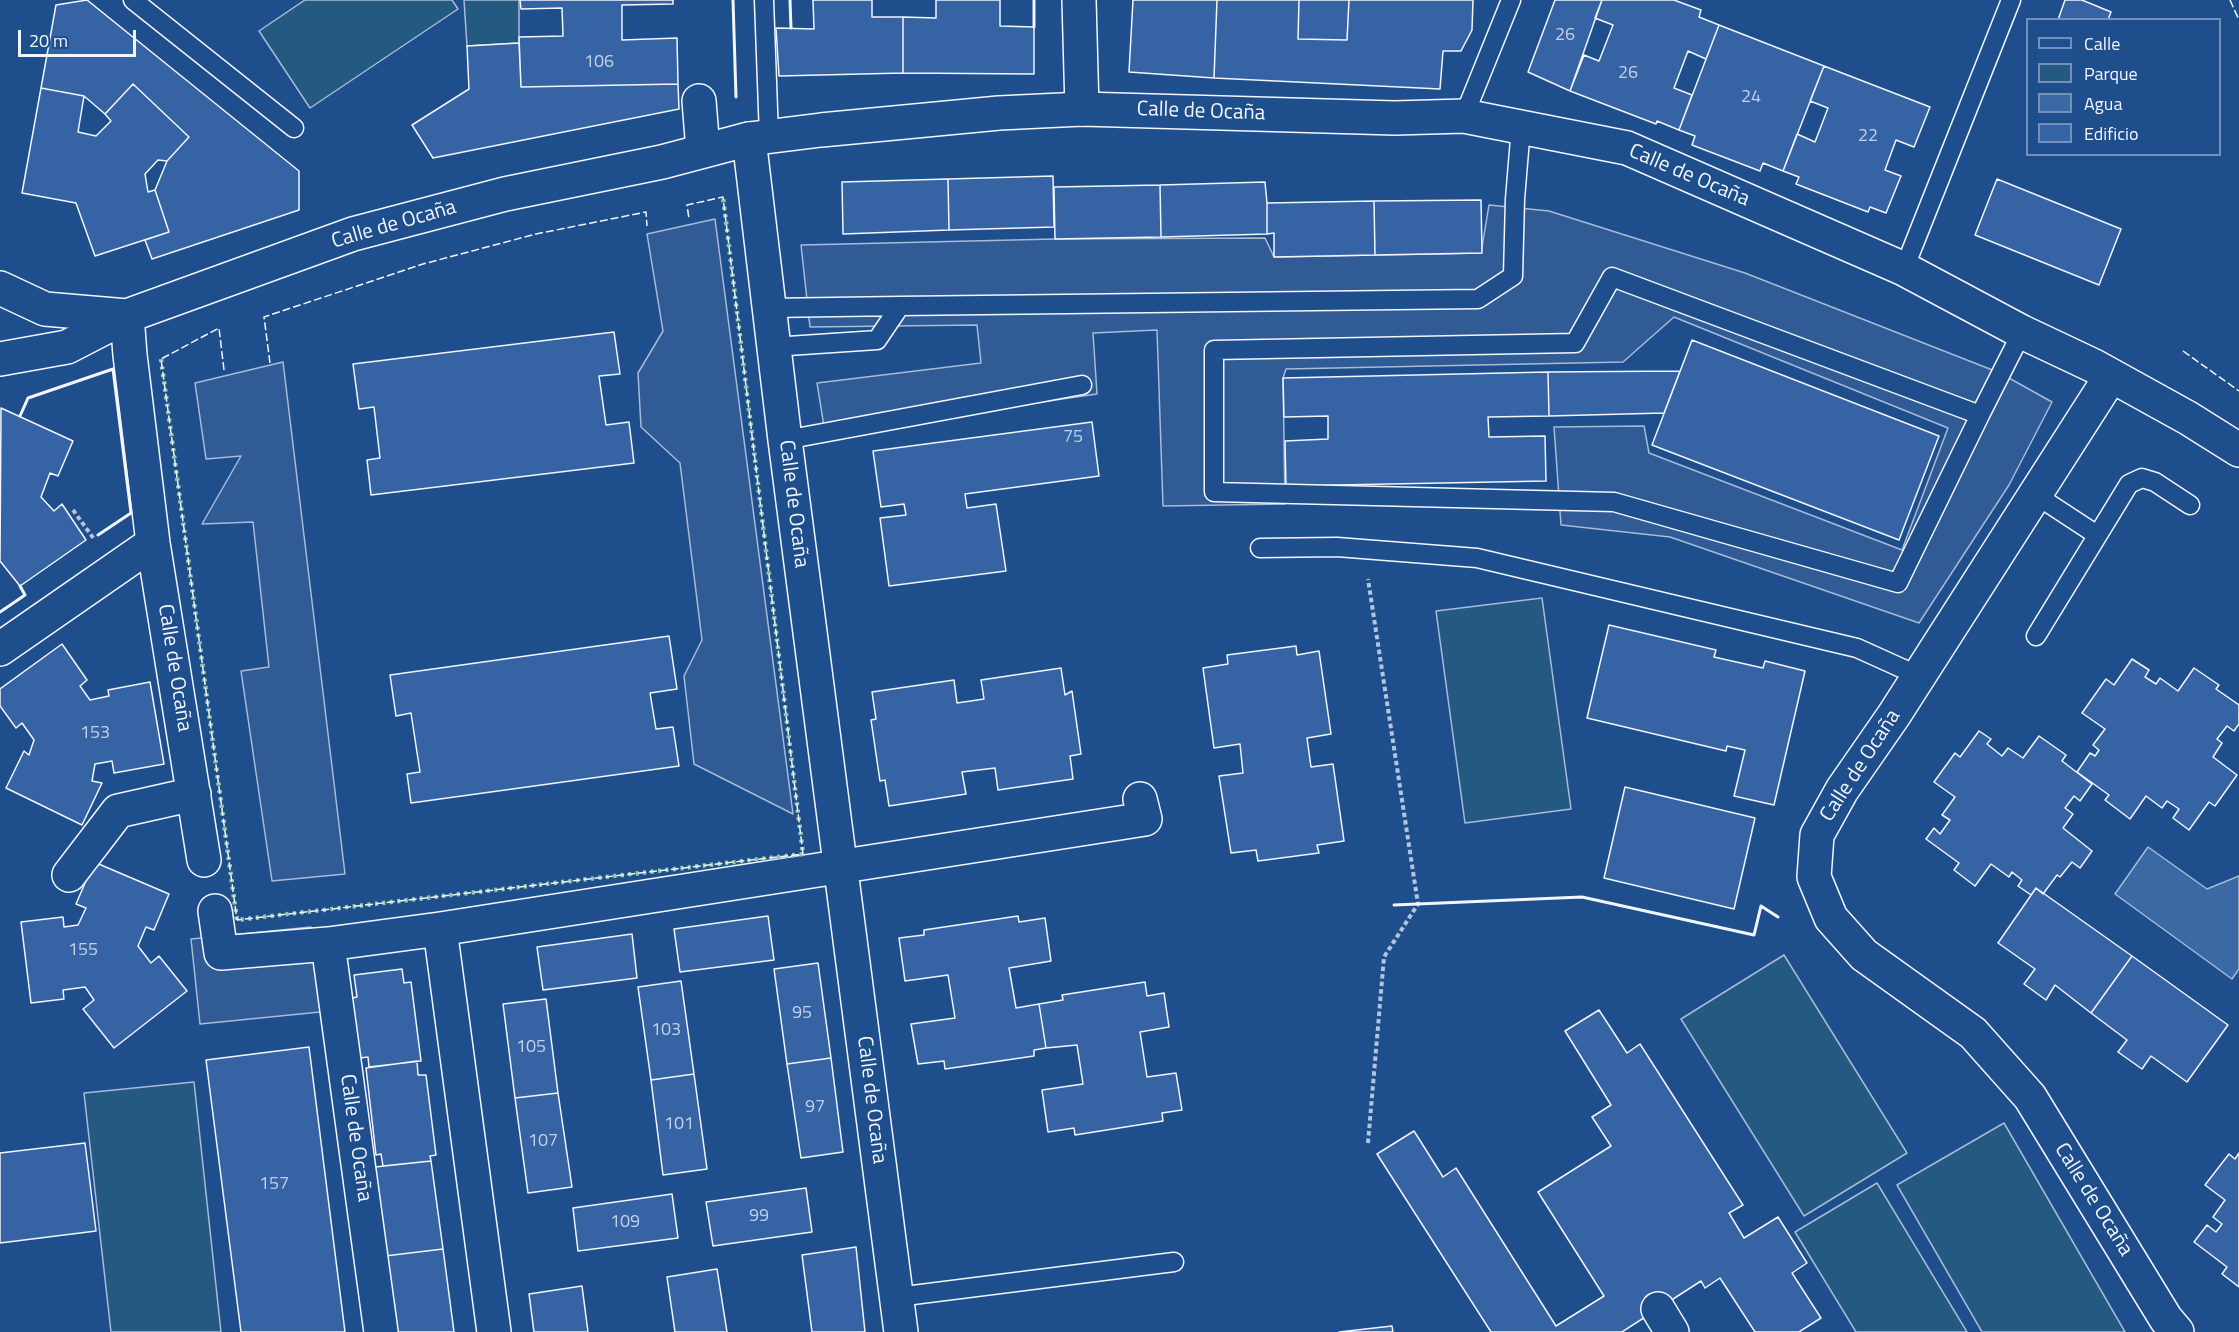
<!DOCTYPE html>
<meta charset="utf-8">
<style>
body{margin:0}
#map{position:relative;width:2239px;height:1332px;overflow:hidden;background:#1f4e8c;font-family:"Titillium Web",sans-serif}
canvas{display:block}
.legend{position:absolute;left:2026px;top:18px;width:195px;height:138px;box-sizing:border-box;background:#1f4e8c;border:2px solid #7391ba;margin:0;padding:8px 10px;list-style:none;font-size:18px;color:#f2f6ff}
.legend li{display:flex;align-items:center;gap:12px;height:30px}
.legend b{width:30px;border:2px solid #7391ba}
.scale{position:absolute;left:18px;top:30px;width:118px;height:27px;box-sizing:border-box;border:3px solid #f2f6ff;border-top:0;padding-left:8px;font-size:18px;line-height:21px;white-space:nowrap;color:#f2f6ff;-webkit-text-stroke:4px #1f4e8c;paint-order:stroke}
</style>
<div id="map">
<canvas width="2239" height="1332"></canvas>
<ul class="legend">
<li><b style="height:8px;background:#1f4e8c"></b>Calle</li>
<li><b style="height:16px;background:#245a82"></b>Parque</li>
<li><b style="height:16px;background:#3b69a3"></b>Agua</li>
<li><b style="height:16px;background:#3563a3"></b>Edificio</li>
</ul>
<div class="scale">20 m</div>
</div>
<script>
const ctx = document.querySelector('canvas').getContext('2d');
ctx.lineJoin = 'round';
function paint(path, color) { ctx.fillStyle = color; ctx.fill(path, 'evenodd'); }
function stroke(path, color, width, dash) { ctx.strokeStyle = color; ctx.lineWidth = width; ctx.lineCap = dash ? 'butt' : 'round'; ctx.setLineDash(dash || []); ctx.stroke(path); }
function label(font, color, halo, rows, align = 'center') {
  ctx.font = font + ' "Titillium Web",sans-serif'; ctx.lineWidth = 4.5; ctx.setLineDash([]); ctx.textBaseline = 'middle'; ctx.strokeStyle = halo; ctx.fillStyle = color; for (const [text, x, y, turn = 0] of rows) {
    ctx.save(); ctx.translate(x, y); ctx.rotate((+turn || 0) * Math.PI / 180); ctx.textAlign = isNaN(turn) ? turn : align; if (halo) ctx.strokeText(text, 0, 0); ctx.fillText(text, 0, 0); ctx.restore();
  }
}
const green = new Path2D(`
 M305,0H452L458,9L310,108L259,31Z
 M464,0H519V43L467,46Z
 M1542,598L1571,809L1465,823L1436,611Z
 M1784,955L1907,1153L1804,1216L1681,1019Z
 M194,1082L221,1332H111L84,1093Z
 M2004,1123L2125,1332H1982L1897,1185Z
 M1877,1183L1967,1332H1856L1795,1232Z`);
const parking = new Path2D(`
 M1489,205L1549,211L1745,273L2000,373L2052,402L2009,485L1919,623L1670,537L1561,525L1554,427L1644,426L1649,453L1902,550L1948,428L1674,317L1623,362L1286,369L1283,378L1285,504L1163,506L1157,330L1093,333L1097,394L825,433L817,383L981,363L977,325L810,327L801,245L1055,239L1265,238L1274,257L1481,253Z
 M715,219L793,814L694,764L684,676L702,640L680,463L641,427L638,373L663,331L647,234Z
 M283,362L345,874L272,881L241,671L269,667L253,522L202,524L241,456L206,459L195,383Z
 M311,927L320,1012L200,1024L191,939Z`);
const water = new Path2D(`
 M2148,847L2207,889L2239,876V969L2232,979L2115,894Z`);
const building = new Path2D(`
 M87,0L299,171V210L152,259L145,240L169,232L155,190L167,161L189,137L133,84L105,114L84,96L41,88L56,5Z
 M520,0H673V4L622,5V40L677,38L678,84L521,87L519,37L563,36L562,8L521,9Z
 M813,0H872V17H903V73L779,76L776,28L814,29Z
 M936,0H1000V26L1034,27V74L903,73V17L936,18Z
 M1133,0H1217L1214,78L1129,72Z
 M1217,0H1299L1298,39L1347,40L1349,0H1473L1472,30L1461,51H1443L1440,89L1214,78Z
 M1299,0H1349L1347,40L1298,39Z
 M1555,0H1602L1570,91L1528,72Z
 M1602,0H1674L1701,10L1699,17L1719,25L1706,59L1688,51L1674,88L1692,95L1679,130L1657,121L1656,124L1570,91L1584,55L1599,61L1613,25L1595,18Z
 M2065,0H2082L2111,12L2108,20H2058Z
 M1719,25L1824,66L1783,171L1763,163L1760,171L1692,145L1695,136L1679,130Z
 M519,43L521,87L678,84L679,109L433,158L412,125L469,89L467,46Z
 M1824,66L1930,107L1914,147L1896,140L1885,170L1901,176L1886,213L1870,207L1868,212L1796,184L1799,177L1783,171L1797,134L1815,142L1828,108L1810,101Z
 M133,84L189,137L167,161L158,160L145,174L148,192L155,190L169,232L95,256L76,203L22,193L41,88L84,96L78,132L96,136L111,121L105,114Z
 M1053,176L1054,227L949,230L948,179Z
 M948,179L949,230L843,234L842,182Z
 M1997,179L2121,229L2099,285L1975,235Z
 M1265,182L1267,203V234L1161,237L1160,185Z
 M1160,185L1161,237L1055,239L1054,187Z
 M1481,200L1482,253L1375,255L1374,201Z
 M1374,201L1375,255L1274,257V233L1267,234V203Z
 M614,332L620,374L599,376L606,425L629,422L634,463L371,495L367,460L380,458L374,407L359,409L353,364Z
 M1692,340L1939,436L1899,540L1652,445Z
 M1680,371L1664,413L1549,416L1548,372Z
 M1548,372L1549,416L1488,417L1489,437L1545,436L1546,481L1286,486L1285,441L1328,439V416L1284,417L1283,378Z
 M1,408L73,441L58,476L50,473L41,497L54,511L62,504L86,540L20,586L0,561Z
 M1092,422L1099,476L965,494L967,508L996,504L1006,571L889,586L880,518L906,515L904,504L881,507L873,451Z
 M1609,625L1716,650L1714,657L1763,668L1765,661L1805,671L1774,805L1734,796L1745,750L1727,746L1726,751L1587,718Z
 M669,636L677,689L650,693L656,729L673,727L679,766L411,803L407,774L420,772L411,713L396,716L390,675Z
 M62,644L87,680L80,686L90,700L109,696L108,690L150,682L164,764L114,773L112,761L95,764L92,781L102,783L82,825L6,788L24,751L29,755L34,740L22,723L16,728L0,706V689Z
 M1296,646L1297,655L1319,651L1331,734L1307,738L1311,767L1333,764L1344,841L1317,845L1319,853L1258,861L1256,850L1231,853L1219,776L1243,773L1240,744L1214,748L1203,668L1228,664L1227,655Z
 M2132,659L2149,670L2145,677L2156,684L2160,678L2178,691L2194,668L2219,685L2216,689L2239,705V724L2234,731L2227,726L2217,739L2222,743L2213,757L2237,775L2215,806L2209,802L2189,830L2173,818L2179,809L2167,801L2162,808L2146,796L2130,819L2105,800L2109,795L2077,772L2090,753L2095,756L2099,750L2093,745L2105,729L2082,713L2106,679L2114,685Z
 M1061,668L1065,695L1072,691L1081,754L1070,756L1073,779L998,790L995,768L962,772L966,794L889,806L885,780L880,781L871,720L876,719L872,692L954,680L957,703L984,699L981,680Z
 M1979,731L1991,739L1987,744L2002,756L2008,748L2023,758L2039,736L2066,755L2062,761L2092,784L2080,801L2074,796L2065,808L2073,814L2063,828L2092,851L2080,868L2072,862L2060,877L2057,875L2043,894L2036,888L2031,895L2018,886L2022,880L2012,872L2009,877L1991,864L1975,886L1954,870L1959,863L1926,839L1934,828L1940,834L1950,820L1942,815L1955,797L1934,782L1955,753L1960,757Z
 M1625,787L1755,818L1734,909L1604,878Z
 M94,862L169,894L154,930L146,927L138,946L151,963L159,956L187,991L114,1048L83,1009L94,1000L85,987L63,990L64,999L31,1003L21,922L63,917L64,927L78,925L86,908L76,904Z
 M2036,888L2132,956L2091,1013L2055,985L2046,1000L2024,984L2035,969L1998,943Z
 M768,916L774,960L680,972L674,929Z
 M1018,916L1019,922L1045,918L1051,961L1009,968L1016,1008L1039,1004L1046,1048L1034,1050V1056L945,1069L944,1061L918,1064L911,1024L955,1018L948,975L905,981L899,938L924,935V930Z
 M632,934L637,978L543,990L537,947Z
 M2132,956L2228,1025L2187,1082L2151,1056L2142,1069L2118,1052L2127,1040L2091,1013Z
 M818,963L831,1058L787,1064L774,969Z
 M402,969L404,983L411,982L421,1061L369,1067L368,1057L360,1058L352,998L357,997L354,975Z
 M681,981L694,1074L651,1080L638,987Z
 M1145,982L1147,996L1164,993L1169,1027L1140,1032L1147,1077L1176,1073L1182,1110L1162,1113L1163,1121L1075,1135L1074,1128L1048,1132L1042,1090L1083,1084L1077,1045L1046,1048L1039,1004L1063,1000L1062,995Z
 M546,999L558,1093L515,1098L503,1004Z
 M1599,1010L1627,1053L1640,1044L1743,1205L1729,1213L1744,1238L1778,1217L1807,1263L1792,1273L1821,1318L1799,1332H1755L1720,1278L1705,1288L1701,1281L1622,1332H1491L1377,1154L1414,1131L1443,1177L1456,1168L1556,1326L1604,1296L1538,1192L1611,1146L1592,1117L1611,1105L1565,1031Z
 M309,1047L345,1332H241L206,1060Z
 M831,1058L843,1152L801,1158L787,1064Z
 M417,1061L418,1075H426L436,1155L430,1156L431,1161L383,1166L381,1154L376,1155L366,1068Z
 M694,1074L707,1169L663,1175L651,1080Z
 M558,1093L572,1187L528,1193L515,1098Z
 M85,1143L96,1231L0,1243V1153Z
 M2239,1153V1287L2222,1274L2227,1267L2194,1242L2207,1225L2216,1232L2222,1224L2213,1217L2225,1200L2205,1185L2229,1154L2235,1159Z
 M431,1161L443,1249L385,1256L375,1167Z
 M806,1188L812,1232L713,1246L706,1202Z
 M672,1194L678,1238L578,1251L573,1208Z
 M856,1247L865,1332H812L802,1255Z
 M443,1249L454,1332H395L385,1256Z
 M717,1269L727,1332H675L667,1277Z
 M582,1286L588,1332H534L529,1294Z
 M1392,1326L1393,1332H1339Z`);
const path = new Path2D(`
 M73,510L94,539
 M1368,1143L1384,957L1418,904L1368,579`);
const lane = new Path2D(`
 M133,0L294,128
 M764,0L769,137
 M1464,116L1511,0
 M1904,269L2011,0
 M769,308L900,306
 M773,347L877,340L900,306L1478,299L1513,276L1515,199L1521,127
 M1980,415L1898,583L1614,502L1214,492V350L1575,343L1612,277L1980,415L2022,332
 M785,440L1082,385
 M2036,495L2097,535
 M1260,548L1337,547L1477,558L1857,648L1919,676
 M2036,636L2129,484L2142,478L2155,482L2190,505
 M897,1297L1174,1262`);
const street = new Path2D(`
 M1079,0L1082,109
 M699,101L703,150
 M749,139L785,440L901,1332
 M127,316L130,355L153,543L204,860
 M2111,376L1894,715L1842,790L1817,835L1814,877L1831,918L1864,955L1973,1033L2030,1097L2166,1319L2177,1332
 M0,649L153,543
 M69,875L118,811L194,794
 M215,911L221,953L328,944L440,929L1145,819L1140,799
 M440,929L494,1332
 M328,944L381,1332
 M1658,1309L1672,1332`);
const secondary = new Path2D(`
 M0,288L45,309L127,316
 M0,359L67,347L127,316L353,234L505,194L662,162L749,139L821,130L999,113L1082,109L1395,118L1464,116L1627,148L1904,269L2022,332L2094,366L2188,418L2239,450`);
const hedge = new Path2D(`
 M161,359L237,920L803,854L723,197`);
const fence = new Path2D(`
 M2230,0L2239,20
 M2183,351L2239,391
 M270,363L264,317L423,264L536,234L646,212L647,226
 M224,370L219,328L161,359L237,920L803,854L723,197L687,205L689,219`);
const wall = new Path2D(`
 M733,0L736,97
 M790,0L791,28
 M1034,27V0
 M20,416L28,398L113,369L131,513L98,535
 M0,612L25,595L20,586
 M1394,905L1582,897L1754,935L1761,906L1778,917`);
const numberNames = [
 ["26",1565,36],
 ["106",599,63],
 ["26",1628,74],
 ["24",1751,98],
 ["22",1868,137],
 ["75",1073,438],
 ["153",95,734],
 ["155",83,951],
 ["95",802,1014],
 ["103",666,1031],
 ["105",531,1048],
 ["97",815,1108],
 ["101",679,1125],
 ["107",543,1142],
 ["157",274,1185],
 ["99",759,1217],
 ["109",625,1223]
];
const streetNames = [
 ["Calle de Ocaña",1201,112,2],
 ["Calle de Ocaña",1689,176,23],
 ["Calle de Ocaña",394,225,-16],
 ["Calle de Ocaña",793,504,83],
 ["Calle de Ocaña",174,668,81],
 ["Calle de Ocaña",1861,766,-57],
 ["Calle de Ocaña",871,1100,83],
 ["Calle de Ocaña",355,1138,82],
 ["Calle de Ocaña",2093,1200,58]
];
paint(green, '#245a82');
stroke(green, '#a8bbd7', 1.5);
paint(parking, '#305b95');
stroke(parking, '#a8bbd7', 1.5);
paint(water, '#3b69a3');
stroke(water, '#a8bbd7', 1.5);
paint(building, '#3563a3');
stroke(building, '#f2f6ff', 1.5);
stroke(lane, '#f2f6ff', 21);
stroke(street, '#f2f6ff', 36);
stroke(secondary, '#f2f6ff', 36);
stroke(path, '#b3c4dc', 4, [4.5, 3]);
stroke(lane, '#1f4e8c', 18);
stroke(street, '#1f4e8c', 33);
stroke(secondary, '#1f4e8c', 33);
stroke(hedge, '#97c8a6', 4.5, [3, 4.5]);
stroke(fence, '#f2f6ff', 1.5, [8, 3]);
stroke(wall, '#f2f6ff', 3);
label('18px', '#c3d1e8', null, numberNames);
label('21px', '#f2f6ff', '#1f4e8c', streetNames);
</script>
